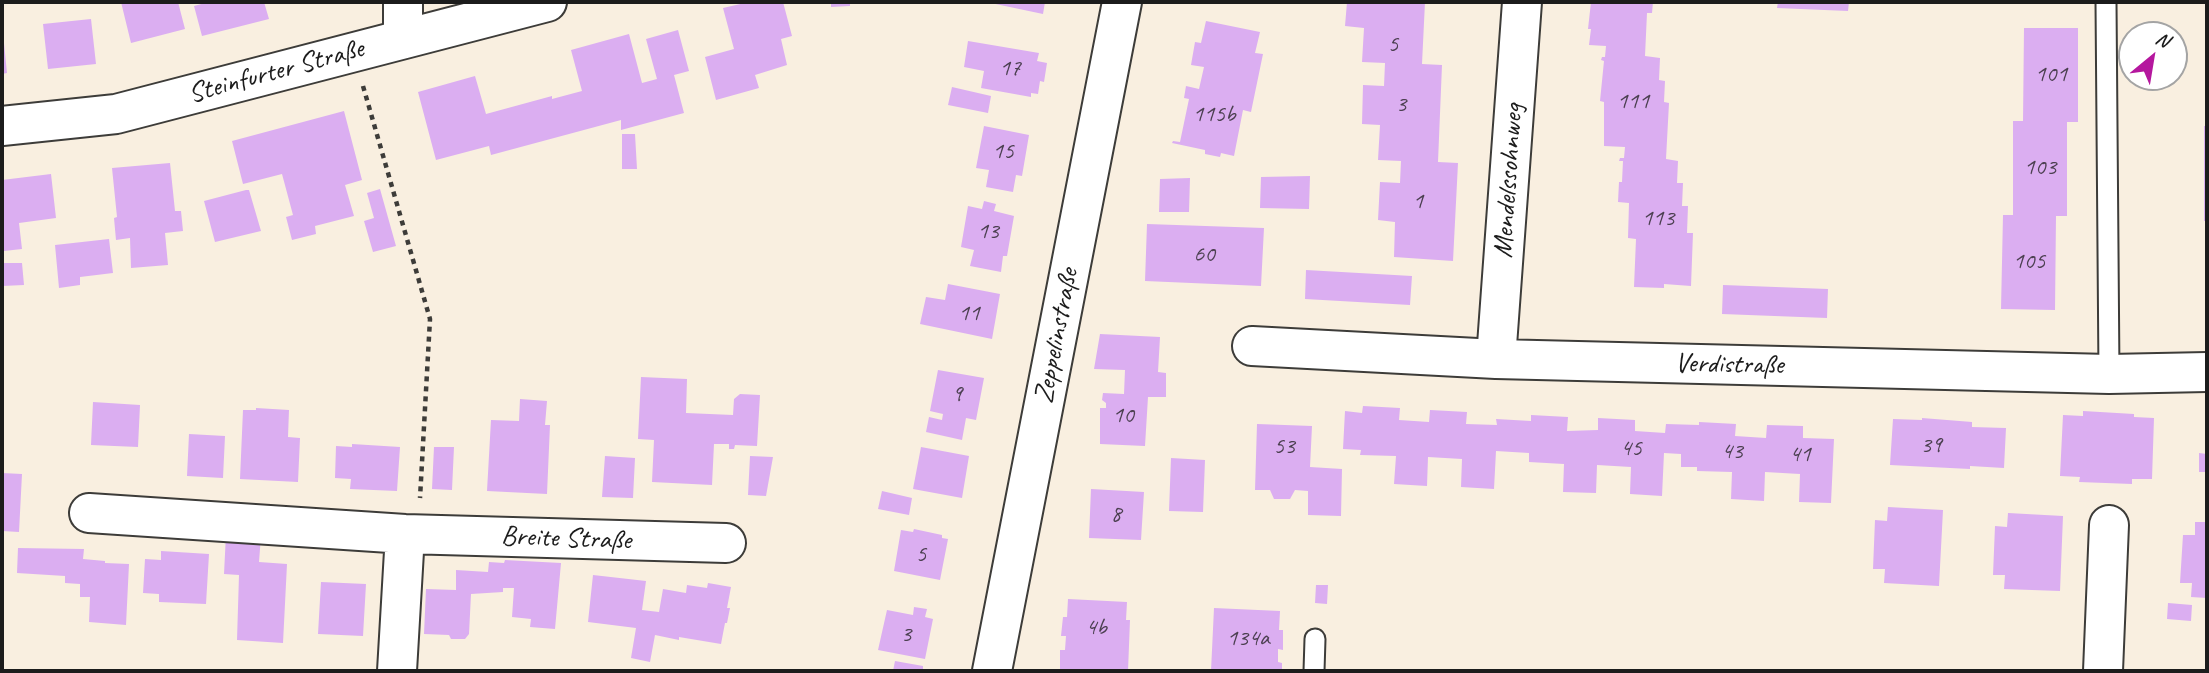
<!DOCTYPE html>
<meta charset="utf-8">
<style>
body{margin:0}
#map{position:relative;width:2209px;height:673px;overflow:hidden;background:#f9efe0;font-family:Caveat,sans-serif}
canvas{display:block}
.frame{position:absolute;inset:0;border:4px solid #1c1c1c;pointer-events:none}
.north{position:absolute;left:2118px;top:21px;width:70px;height:70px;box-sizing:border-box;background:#fff;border:2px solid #a4a4a4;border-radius:50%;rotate:30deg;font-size:19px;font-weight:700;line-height:28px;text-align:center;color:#1c1c1c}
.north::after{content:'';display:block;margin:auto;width:24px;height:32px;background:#b5179e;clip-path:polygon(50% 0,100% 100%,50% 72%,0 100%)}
</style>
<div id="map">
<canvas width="2209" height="673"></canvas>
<div class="frame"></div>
<div class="north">N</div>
</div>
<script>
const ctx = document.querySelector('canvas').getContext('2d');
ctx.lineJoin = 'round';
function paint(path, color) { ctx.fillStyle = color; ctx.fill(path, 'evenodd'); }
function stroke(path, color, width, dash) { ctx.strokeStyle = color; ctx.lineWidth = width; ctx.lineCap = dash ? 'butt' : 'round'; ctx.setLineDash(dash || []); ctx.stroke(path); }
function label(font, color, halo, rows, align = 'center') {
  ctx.font = font + ' Caveat,sans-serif'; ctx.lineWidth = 5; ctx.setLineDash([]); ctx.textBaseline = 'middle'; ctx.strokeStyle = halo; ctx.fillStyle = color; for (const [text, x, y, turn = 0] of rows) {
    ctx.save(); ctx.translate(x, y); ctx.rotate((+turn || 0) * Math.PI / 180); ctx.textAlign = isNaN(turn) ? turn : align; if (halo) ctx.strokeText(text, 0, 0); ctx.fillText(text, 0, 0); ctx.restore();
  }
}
const building = new Path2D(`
 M121,2H178L185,29L131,43Z
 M209,2H264L269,19L202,36L194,6Z
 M749,2H783L792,36L781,39L787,65L755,75L759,88L716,100L705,57L734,49L723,8Z
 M831,2H850V6L831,7Z
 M986,2H1045L1043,14Z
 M1347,2H1425L1422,64L1442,65L1438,162L1458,163L1453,261L1394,257L1395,222L1378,220L1380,182L1400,183L1401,161L1378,160L1380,125L1362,124L1363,85L1384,86L1385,63L1362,62L1364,28L1345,26Z
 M1591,2H1653L1652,13H1647L1645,56L1660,58L1659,80L1665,81L1664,102L1669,103L1666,159L1678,161L1677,183H1683L1682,206H1688L1687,233H1693L1691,286L1664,284V288L1634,287L1636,239L1628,238L1629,203L1618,202L1619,182H1622L1623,161H1619L1620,158H1624L1625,147L1604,146V102L1600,101L1604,61L1601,60L1602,57H1605L1606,46L1589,45L1591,29H1588Z
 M1778,2H1849L1848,11L1777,8Z
 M91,19L96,64L48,69L43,24Z
 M1206,21L1260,32L1255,53L1263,54L1251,112L1243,110L1234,156L1221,153L1220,157L1205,154V150L1172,143L1173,141L1180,142L1189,99L1184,98L1186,86L1199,89L1204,67L1191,65L1195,42L1201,43Z
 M2024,28H2078V122H2067V216H2056L2055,310L2001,309L2003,215H2013V121H2023Z
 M678,30L689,71L674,75L684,113L621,130V120L491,155L489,146L436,160L418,92L475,76L486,114L552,96V99L582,91L571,50L629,34L642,83L657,79L646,39Z
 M968,41L1039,53L1037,61L1047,63L1044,82L1040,81L1038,94L1031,93V97L981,88L984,71L964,67Z
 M2,43H4L7,73L2,74Z
 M952,87L991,96L988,113L948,105Z
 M344,111L362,180L345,185L354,216L315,226L316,234L292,240L286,217L293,215L282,174L243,184L232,141Z
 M984,126L1029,135L1022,176L1016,175L1013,192L986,187L989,170L976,168Z
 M2204,126H2207V221H2204Z
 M622,134H635L637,169H622Z
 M170,163L175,211H181L183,231L165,233L168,265L131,268L130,238L116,240L114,218L117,217L112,168Z
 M51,174L56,218L19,223L22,249L4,251L2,233V180Z
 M1310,176L1309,209L1260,208L1261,177Z
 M1190,178L1189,212H1159L1160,179Z
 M380,189L396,246L373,252L364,221L374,218L367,193Z
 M246,190H249L261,231L215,242L204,201Z
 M984,201L996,204L994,211L1014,216L1007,256H1003L1001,272L970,266L974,250L961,247L968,206L982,209Z
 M1147,224L1264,228L1261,286L1145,281Z
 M109,239L113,273L80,277V285L59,288L55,245Z
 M2,263H22L24,285L2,286Z
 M1306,270L1412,276L1410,305L1305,299Z
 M948,284L1000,294L992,339L920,324L926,297L945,300Z
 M1723,285L1828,289L1827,318L1722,314Z
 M1100,334L1160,337L1158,372L1166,373V397H1148L1145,446L1100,444V408H1106V403L1102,400L1103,393L1124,394L1125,370L1094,369Z
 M938,370L984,378L976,420L966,418L962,440L926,432L929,417L942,420L943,414L930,411Z
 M641,377L687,379L686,413L733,415L734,399L740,394L760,395L757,446L735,445L734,449H729V444H714L712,485L652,482L654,440L638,439Z
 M520,399L547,401L545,425H550L547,494L487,491L491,420L519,421Z
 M93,402L140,405L138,447L91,445Z
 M1363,406L1400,408L1399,420L1429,422L1430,410L1467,412L1466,424L1497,425L1496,419L1531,421V415L1568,417L1567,431L1598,430V418L1635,420V431L1665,433L1666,424L1699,425V422L1736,424L1735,436L1766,438L1767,425L1803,426V438L1834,439L1831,503L1799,502L1800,474L1765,472L1764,501L1731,499L1732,472L1697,471V467H1681V454L1664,453L1662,496L1630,494L1631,467L1597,465L1596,493L1563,492L1564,464L1529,462V453L1496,451L1494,489L1461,487L1462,459L1428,457L1427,486L1394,484L1396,456L1360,455L1361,450L1343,449L1345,411L1362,413Z
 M256,408L289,410L288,437L300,438L298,482L240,479L243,410H256Z
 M2083,411L2134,414V417L2154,418L2152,479H2132V484L2079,482L2080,477L2060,476L2063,415L2083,416Z
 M1922,418L1972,422V427L2006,428L2004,468L1970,466V469L1890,465L1893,419L1922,420Z
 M1257,424L1312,426L1310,467L1342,469L1341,516L1308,515V491L1295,490L1290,499H1274L1270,490H1255Z
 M189,434L225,436L223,478L187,476Z
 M352,444L400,447L397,491L350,489L351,479L335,478L336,446L352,447Z
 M434,447H454L452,490L432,489Z
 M921,447L969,456L962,498L913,489Z
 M2199,453L2207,454V472H2199Z
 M605,456L635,458L633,498L602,497Z
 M750,456L773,457L766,496L748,495Z
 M1171,458L1205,460L1203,512L1169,511Z
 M2,473L22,474L19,532L2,531Z
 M1091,489L1144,492L1141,540L1089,538Z
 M882,491L912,498L909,515L878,509Z
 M1888,507L1943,510L1939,586L1884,583L1885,569H1873L1875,520L1887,521Z
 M2008,513L2063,516L2060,591L2004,589L2005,575H1993L1995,526L2007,527Z
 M2195,522H2207V598L2191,597L2192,583H2180L2183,535H2195Z
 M914,529L942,535V538L948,539L940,580L894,571L901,530L913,532Z
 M226,534L261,536L259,562L287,564L283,643L237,640L239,575L224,574Z
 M18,548L84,549L83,559L105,561V563L129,564L126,625L89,622L90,597H80V584L65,583V576L17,573Z
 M161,551L209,554L206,604L159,602V594L143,593L145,559L161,560Z
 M505,560L561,563L555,629L530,627L531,619L512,617L514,588H503V592L471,594L469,634L465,639H451L449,635L424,634L426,589L456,590V570L488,572L489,562L504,563Z
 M593,575L646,581L642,610L659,612L663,589L686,593L687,585L707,588L708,583L731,587L727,608H730L727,623H725L721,644L679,637V640L655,635L650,662L631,658L636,628L588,622Z
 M321,582L366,584L363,636L318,634Z
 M1316,585H1328L1327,604L1315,603Z
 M1068,599L1127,602L1126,620H1130L1128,671H1064V669H1060V650H1065L1066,636H1061L1063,617H1067Z
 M2168,603L2192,605L2191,621L2167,619Z
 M914,607L927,609L925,617L933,619L925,659L878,650L887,610L913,615Z
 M1214,608L1280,611L1279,630H1283V650L1278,649V662L1282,663V671H1211Z
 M895,661L923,666V671H893Z`);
const path = new Path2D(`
 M363,86L430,319L420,498`);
const service = new Path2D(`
 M2106,2L2109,374
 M1314,671L1315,639`);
const minor = new Path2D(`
 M403,39V2
 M2,126L116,114L547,2
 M1252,346L1496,359L2109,374L2207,372
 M1496,359L1522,2
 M89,513L405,534L726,543
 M397,671L405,534
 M992,671L1122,2
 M2103,671L2109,525`);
const numberNames = [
 ["5",1393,45],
 ["17",1010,69],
 ["101",2051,75],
 ["111",1633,102],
 ["3",1401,105],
 ["115b",1214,115],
 ["15",1003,152],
 ["103",2040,168],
 ["1",1418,202],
 ["113",1658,219],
 ["13",988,232],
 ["60",1204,255],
 ["105",2029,262],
 ["11",969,314],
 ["9",957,395],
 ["10",1123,416],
 ["39",1931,446],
 ["53",1284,447],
 ["45",1631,449],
 ["43",1732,452],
 ["41",1800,455],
 ["8",1116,515],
 ["5",921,555],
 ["4b",1096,628],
 ["3",906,635],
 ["134a",1248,639]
];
const streetNames = [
 ["Steinfurter Straße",276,72,-15],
 ["Mendelssohnweg",1509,181,-86],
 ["Zeppelinstraße",1057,336,-79],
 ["Verdistraße",1729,365,1],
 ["Breite Straße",566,539,2]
];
paint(building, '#dbaef1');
stroke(service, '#3d3c39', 23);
stroke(minor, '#3d3c39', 42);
stroke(path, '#3d3c39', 4.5, [5, 5]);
stroke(service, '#fff', 19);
stroke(minor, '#fff', 38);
label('24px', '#4c4051', null, numberNames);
label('28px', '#1c1c1c', '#fff', streetNames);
</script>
